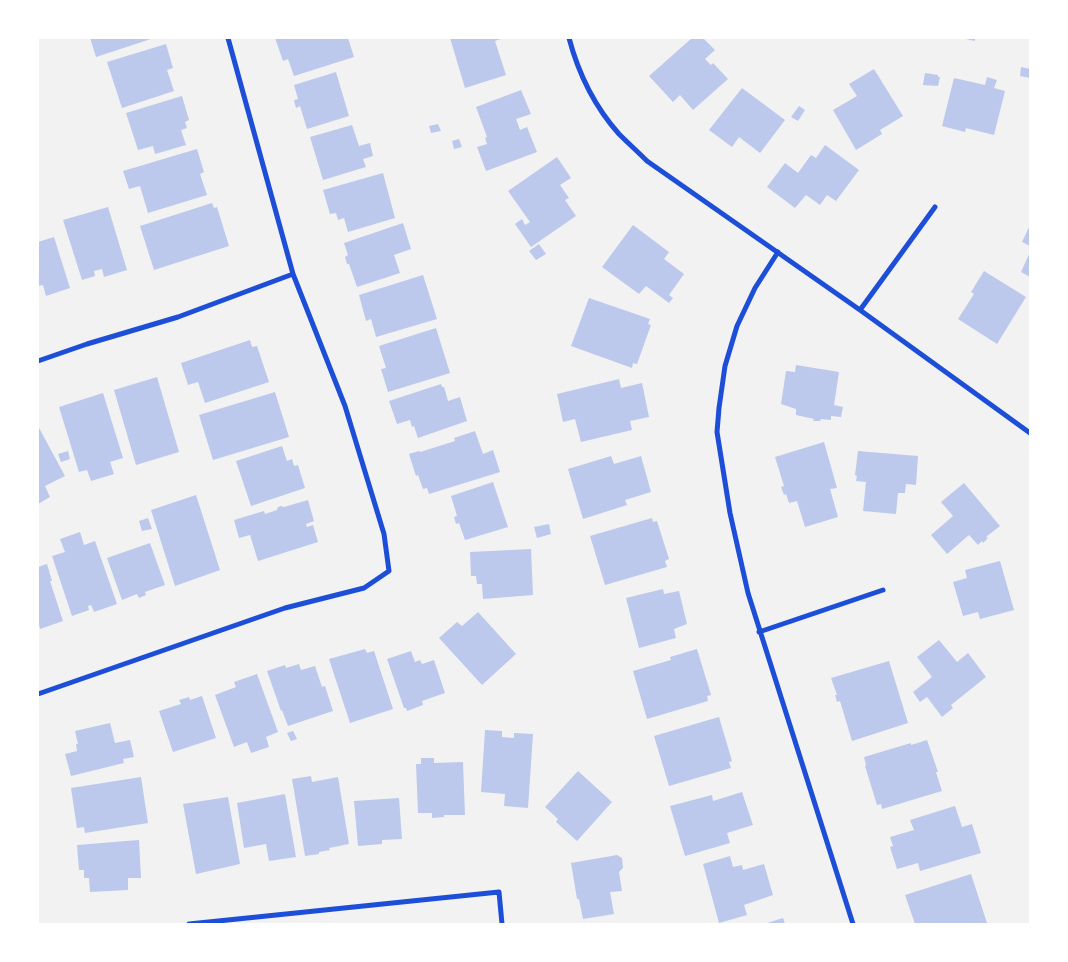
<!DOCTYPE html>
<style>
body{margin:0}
#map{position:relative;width:1068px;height:962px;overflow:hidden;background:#f2f2f2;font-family:"Work Sans",sans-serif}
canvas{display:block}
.frame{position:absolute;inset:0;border:39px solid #fff;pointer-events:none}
</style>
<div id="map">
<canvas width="1068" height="962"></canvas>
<div class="frame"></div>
</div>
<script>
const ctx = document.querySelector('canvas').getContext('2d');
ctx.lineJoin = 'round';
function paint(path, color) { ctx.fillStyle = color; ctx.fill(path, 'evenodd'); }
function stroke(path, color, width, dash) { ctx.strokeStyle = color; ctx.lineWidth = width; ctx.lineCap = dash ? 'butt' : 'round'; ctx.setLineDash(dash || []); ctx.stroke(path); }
const building = new Path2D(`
 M90,38H154L96,57Z
 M275,38H348L354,57L294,76L288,59L283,61Z
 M450,38H501V39L495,41L506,75L465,88Z
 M692,38H703L715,50L705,59L711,65L713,63L728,79L693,110L680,95L673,102L649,76Z
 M961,38H975V41Z
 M166,44L173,68L167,70L174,91L122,108L107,62Z
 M1021,67L1030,69V78L1020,76Z
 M874,69L903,116L880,130L882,134L856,150L833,110L857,96L849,84Z
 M336,72L349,116L307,129L300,106L296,108L294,100L298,99L294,85Z
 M925,73L938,75V77H940L938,86L923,85Z
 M987,77L997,80L994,88L1005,91L994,135L966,128L965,132L942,126L954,78L985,85Z
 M742,88L785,120L760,153L739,137L732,147L709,130Z
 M521,90L531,114L516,119L520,130L527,127L537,152L486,171L477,147L487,144L485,138L487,137L476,107Z
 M182,96L189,120L185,122L187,128L181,130L186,145L155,154L153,146L138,150L126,113Z
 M799,106L805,110L798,121L791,117Z
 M438,124L441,131L431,133L429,126Z
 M352,125L359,146L370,143L373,156L363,159L366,167L323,180L310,137Z
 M459,139L462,147L454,149L452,141Z
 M825,145L859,170L836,201L827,195L820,205L806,195L795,208L767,187L785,163L798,173L811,155L816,158Z
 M197,149L204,172L200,174L207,195L148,213L140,186L129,189L123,171Z
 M557,157L571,178L560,185L569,198L565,200L576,216L531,247L515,224L522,219L525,225L530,222L508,191Z
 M383,173L395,218L348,232L344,218L338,220L336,213L330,214L323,190Z
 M212,203L214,208L217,207L229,246L154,270L140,226Z
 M108,207L127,270L104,277L102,269L94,271L95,276L82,280L63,220Z
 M403,223L411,249L394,255L400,273L357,287L349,264H347L345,257L348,255L344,243Z
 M633,225L669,252L664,259L684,274L669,295L673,298L669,303L646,286L639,294L602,267Z
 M1030,225V246L1022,242Z
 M54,237L70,288L46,296L43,285L38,286V242Z
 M539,244L546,254L536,260L529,251Z
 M1030,252V277L1021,272Z
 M984,271L1026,297L997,344L958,319L974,294L971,292Z
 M423,275L437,319L376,337L371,319L366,321L359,295Z
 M589,298L650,319L648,324L651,325L637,364L633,363L632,368L571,346Z
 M436,328L450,373L388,392L381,369L386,368L379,346Z
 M250,340L252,347L257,346L269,382L205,403L198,382L188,385L181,363Z
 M796,365L839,372L834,405L843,407L841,417L831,416V420L821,419L820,421H813L814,419L796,415V409L781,404L786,371L795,372Z
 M157,377L179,452L136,465L114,390Z
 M619,379L621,388L642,383L649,417L630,421L632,430L581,442L575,419L563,422L557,394Z
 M441,384L442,387H444L448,401L460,397L467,421L418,438L414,426L412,427L410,420L397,424L389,401Z
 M275,392L289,437L213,460L199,415Z
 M103,393L123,458L110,462L114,474L91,481L87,470L79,472L59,407Z
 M38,426L65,476L45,486L50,497L38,504Z
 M475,431L483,454L493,450L500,472L429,494L427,488L423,489L418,475L416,476L415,473L409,454L419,451L420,452L455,441L454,438Z
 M824,442L837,488L830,489L838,517L805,527L797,501L789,503L786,494L784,495L781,487L784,486L775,457Z
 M282,446L287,461L292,459L294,466L298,465L305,488L251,506L236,461Z
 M68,451L70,459L61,462L58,454Z
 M858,451L918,456L916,485L906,484L905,493H898L896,514L863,511L866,482L856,481L857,476L855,475Z
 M611,456L614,464L641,456L651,492L625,500L627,505L583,519L568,469Z
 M493,482L508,527L465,540L459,523L456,524L454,517L457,516L451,496Z
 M964,483L1000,526L986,537L988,538L983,543L982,541L978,545L969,535L947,554L931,535L953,516L941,502Z
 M196,495L220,570L175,586L151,510Z
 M308,500L314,521L306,524L307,527L313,525L318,542L258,561L250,535L239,538L234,520L264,511L265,514L277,510L278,507L281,506L284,507Z
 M148,518L152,529L142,531L139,521Z
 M652,518L653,522L657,521L669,559L665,561L667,567L605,585L590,536Z
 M549,524L551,534L537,538L534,527Z
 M80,532L84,545L95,541L117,604L94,612L91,605L88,606L89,610L72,616L52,556L65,552L60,539Z
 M150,543L165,585L145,592L146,595L139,598L137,594L122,600L107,558Z
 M531,549L533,595L483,599L482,584H477L476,576H471L470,552Z
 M1000,561L1014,610L980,619L978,612L963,616L953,582L967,578L965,570Z
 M47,564L52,581H50L63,621L40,629L39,624H38V567Z
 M663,589L664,594L679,591L687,624L674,629L676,638L639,648L626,598Z
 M478,612L516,654L482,685L439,638L457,622L462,626Z
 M939,640L957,662L968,653L986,677L951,705L953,708L942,717L927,697L920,702L913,692L932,677L917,657Z
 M365,649L367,653L374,651L393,709L350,723L329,659Z
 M697,649L711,695L707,696L708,701L647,719L633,671L671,660L670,657Z
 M411,651L415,662L420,660L422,664L434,660L445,693L422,701L423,705L407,711L406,708H404L387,659Z
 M889,661L908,723L852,741L840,701L837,702L835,695H837L831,678Z
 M299,664L301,670L315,666L322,687L325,686L333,711L288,726L282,710L281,711L267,671L285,665L286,668Z
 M257,674L278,732L266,737L269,747L251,753L247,742L234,747L215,695L236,687L234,682Z
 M202,696L216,738L173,752L159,711L181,704L179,700L189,697L190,700Z
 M719,717L732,761L729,762L731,768L669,786L654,736Z
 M110,723L115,743L130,740L134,757L123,759L124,763L71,776L65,754L77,751L76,744H78L75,731Z
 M485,730L502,731V737L514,738V733L533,734L528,808L504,806L505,794L481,792Z
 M293,731L297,739L291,741L287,733Z
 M927,740L938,772H936L942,791L882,809L881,804L877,805L865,766L866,765L864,757L911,743V745Z
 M421,758H434V763L463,762L465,815H444V817L432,818V813H418L416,764H421Z
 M578,771L612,802L577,841L556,822L558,819L545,807Z
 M311,776L312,782L338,777L349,844L329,848L330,850L319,852V854L305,856L292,779Z
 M141,777L148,823L85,833L84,827L77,828L71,788Z
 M742,792L753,825L727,833L730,843L685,856L670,806L712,795L713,801Z
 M285,794L296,857L269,861L266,844L244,848L237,803Z
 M228,797L240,864L196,874L183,804Z
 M399,798L402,839L382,840V844L358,846L354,801Z
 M955,806L962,827L972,824L981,853L920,871L918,863L897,869L890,847L893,846L890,837L914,830L910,820Z
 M139,840L141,878H128V890L90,892L89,878H84V870H79L77,845Z
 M617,855L622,858L623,868L619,872L622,891L610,892L614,914L583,919L579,899H577L571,863Z
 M730,856L733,867L742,865L743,870L764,864L773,895L744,905L747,915L719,923L703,864Z
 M971,874L987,923L915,924L905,895Z
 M783,918L785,924H764Z`);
const minor = new Path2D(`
 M569,38C578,72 595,107 619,134C628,143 638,152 647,161L860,310L1030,433
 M778,252L755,288L737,326L725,366L719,408L717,432L730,513L748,593L853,924
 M860,310L935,207
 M38,361L87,344L178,317L293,274
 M759,632L883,590
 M38,694L285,608L364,588L389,571L384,534L345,406L293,274L228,38
 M189,924L499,892L502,924`);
paint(building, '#bdc9ec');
stroke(minor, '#1d4ed8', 5);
</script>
